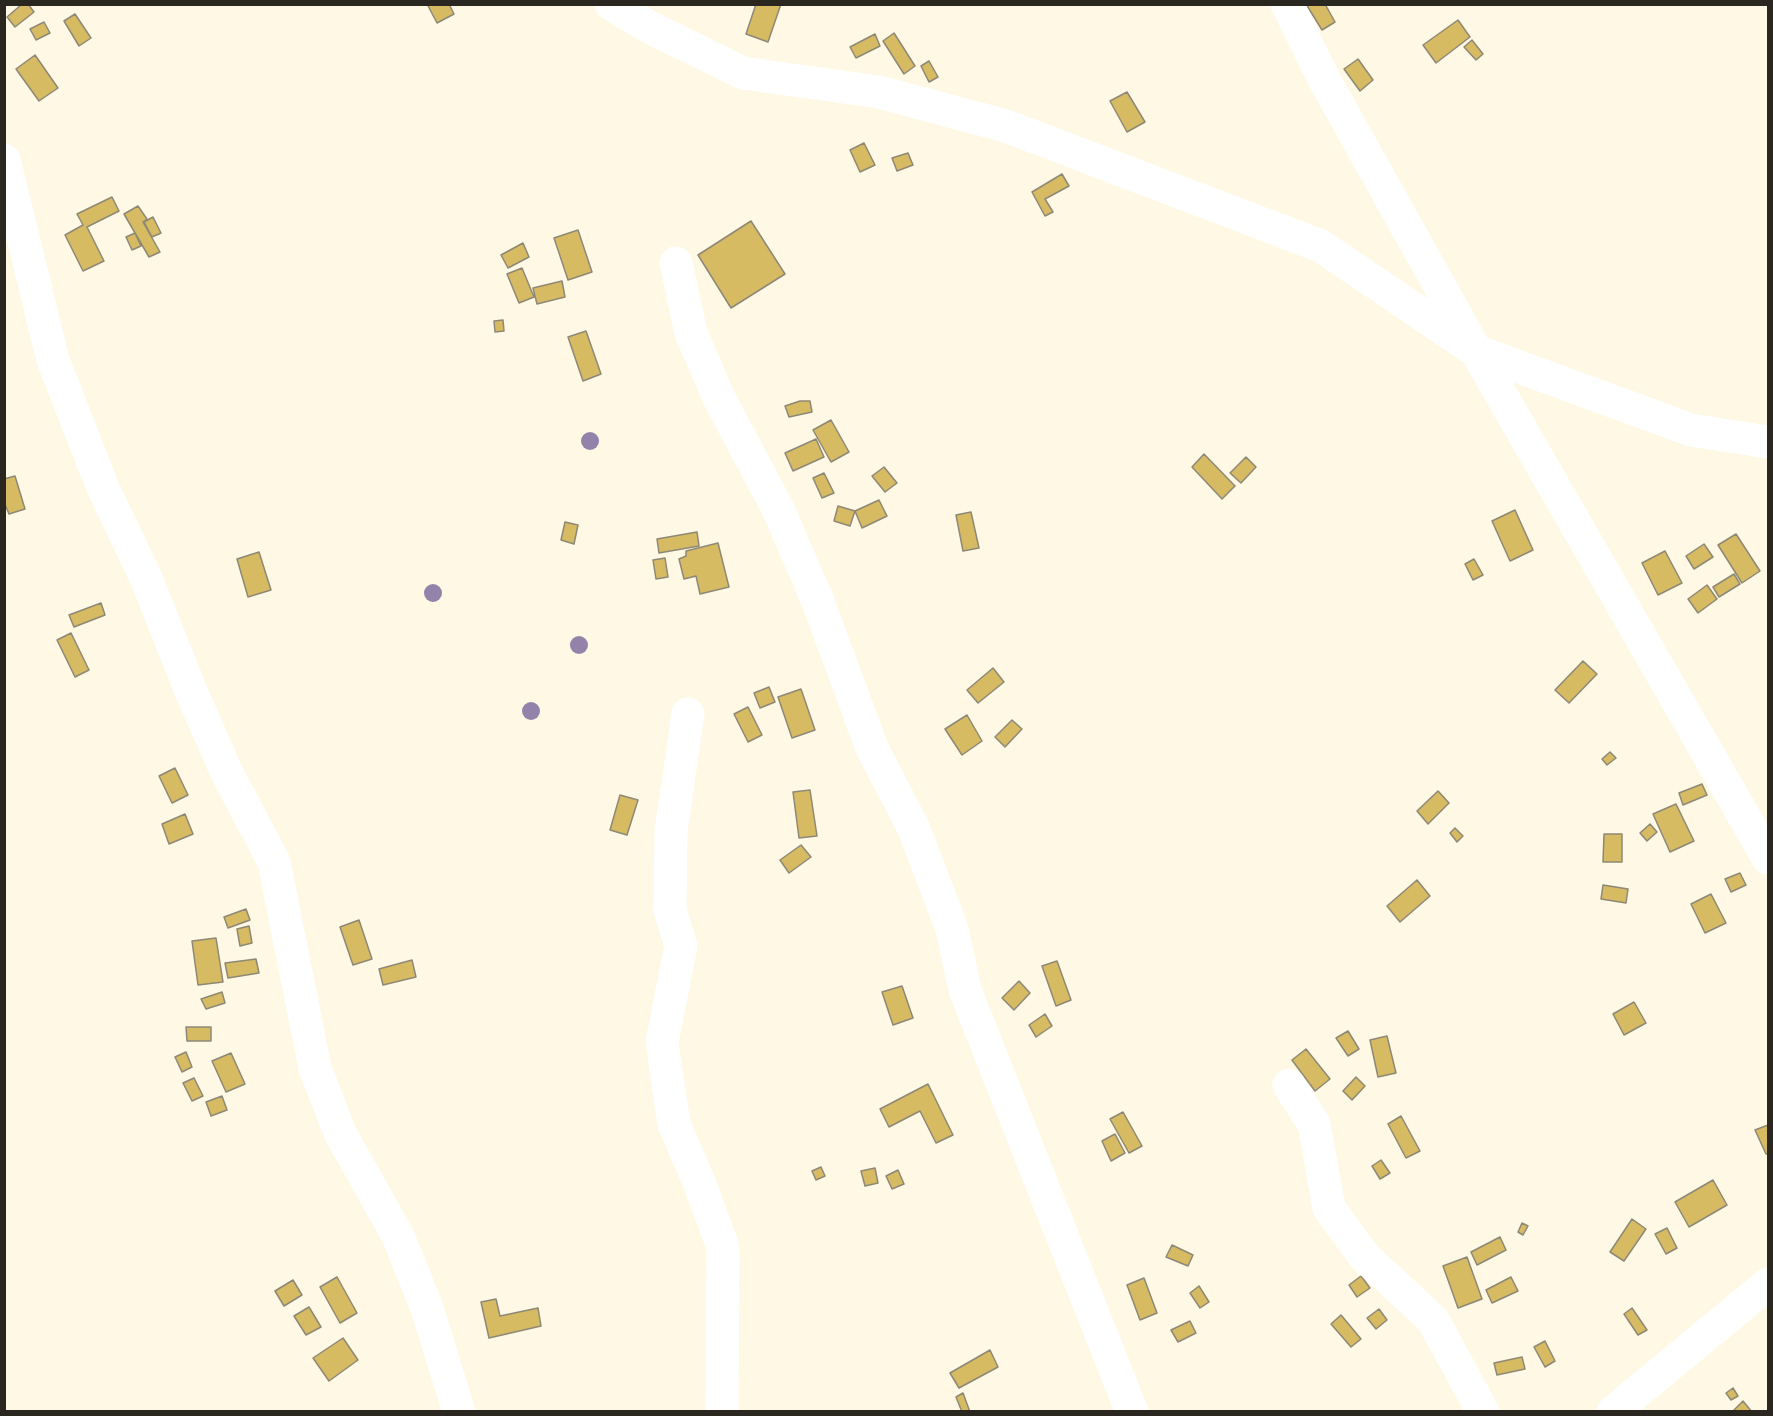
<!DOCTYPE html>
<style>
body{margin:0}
#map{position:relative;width:1773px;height:1416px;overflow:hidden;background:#fef8e4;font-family:"Nunito Sans",sans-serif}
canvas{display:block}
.frame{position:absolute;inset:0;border:6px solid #2a2720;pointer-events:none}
</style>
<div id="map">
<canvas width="1773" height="1416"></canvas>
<div class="frame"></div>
</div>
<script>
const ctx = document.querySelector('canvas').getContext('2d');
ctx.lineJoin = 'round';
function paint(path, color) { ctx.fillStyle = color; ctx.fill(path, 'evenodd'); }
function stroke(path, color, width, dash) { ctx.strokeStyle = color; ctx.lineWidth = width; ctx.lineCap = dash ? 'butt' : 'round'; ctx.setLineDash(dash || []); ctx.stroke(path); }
const building = new Path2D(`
 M22,4H28L34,12L15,27L7,17Z
 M427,4H449L454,14L437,23Z
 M756,4H781L768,42L746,34Z
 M1306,4H1325L1335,22L1322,30Z
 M75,14L91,38L79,46L64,21Z
 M1458,20L1470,37L1436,63L1423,45Z
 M44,22L50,33L36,40L30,29Z
 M894,33L915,66L904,74L883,41Z
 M875,34L880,46L856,58L850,47Z
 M1472,40L1483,54L1476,60L1464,47Z
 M35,55L58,88L39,101L16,69Z
 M1358,59L1373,80L1360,91L1344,69Z
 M929,61L938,77L929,82L921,66Z
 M1127,92L1145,122L1127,132L1110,101Z
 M864,143L875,165L860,172L850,150Z
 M908,153L913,165L897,171L892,158Z
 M1062,174L1069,186L1045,199L1053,212L1045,216L1032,192Z
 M112,197L119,211L87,227L104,261L83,271L65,235L83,225L77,214Z
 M138,206L147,219L143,222L160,252L149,257L124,214Z
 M153,217L161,233L152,237L144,222Z
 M751,221L785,274L731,308L698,255Z
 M578,230L592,272L568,280L554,238Z
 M135,233L141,246L132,250L126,237Z
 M523,243L529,257L508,268L501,255Z
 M522,268L534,297L519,303L507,274Z
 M562,281L565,297L537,304L533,288Z
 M503,320L504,331L495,332L494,321Z
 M586,331L601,374L583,381L568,337Z
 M800,401H810L812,412L789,417L785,406Z
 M831,420L849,452L831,462L813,430Z
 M816,439L824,457L793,471L785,453Z
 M1204,454L1235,486L1222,499L1192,467Z
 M1246,457L1256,467L1241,483L1230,473Z
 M884,467L897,483L885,492L872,476Z
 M824,473L834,493L822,498L813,478Z
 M15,476L25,509L9,514L4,502V479Z
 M879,500L887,516L862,528L855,511Z
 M838,506L855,511L850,526L834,521Z
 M1515,510L1533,550L1510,561L1492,521Z
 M971,512L979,548L963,551L956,515Z
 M565,522L578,525L574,544L561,540Z
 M697,532L699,546L659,553L657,539Z
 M1736,534L1760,571L1742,583L1718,545Z
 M718,543L729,587L700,594L696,576L684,579L679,559L686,556V551Z
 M1704,544L1713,557L1694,569L1686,556Z
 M1665,551L1682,583L1658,595L1642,563Z
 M259,552L271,590L248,597L237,559Z
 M665,558L668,577L656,579L653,560Z
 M1474,559L1483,575L1473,580L1465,564Z
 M1734,574L1740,584L1719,597L1713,587Z
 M1707,585L1717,599L1698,613L1688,599Z
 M101,603L105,615L74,627L69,615Z
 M71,633L89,670L75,677L57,640Z
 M1583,661L1597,674L1569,703L1555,690Z
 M993,668L1004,682L978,703L967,690Z
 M769,687L775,702L760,708L754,693Z
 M801,689L815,730L792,738L778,697Z
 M748,707L762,735L748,742L734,714Z
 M967,715L982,741L962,755L945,729Z
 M1012,720L1022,729L1005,747L995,737Z
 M1610,752L1616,758L1607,765L1602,759Z
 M175,768L188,795L172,803L159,776Z
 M1702,784L1707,795L1683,805L1679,793Z
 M810,790L817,836L799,838L793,792Z
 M1438,791L1449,803L1428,824L1417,811Z
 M620,795L638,800L627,835L610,830Z
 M1676,804L1694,841L1670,852L1653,814Z
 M185,814L193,834L169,844L162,824Z
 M1650,824L1657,832L1647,841L1640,833Z
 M1455,828L1463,836L1457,842L1450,833Z
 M1604,834H1622V862H1603Z
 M801,845L811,857L789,873L780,860Z
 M1740,873L1746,885L1731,892L1725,879Z
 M1417,880L1430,896L1400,922L1387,906Z
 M1603,885L1628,889L1626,903L1601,899Z
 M1711,894L1726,923L1705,933L1691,904Z
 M246,909L250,920L228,928L224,917Z
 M359,920L372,959L353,965L340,927Z
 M249,926L252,943L240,946L237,929Z
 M216,938L223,982L198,985L192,941Z
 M256,959L259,973L228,978L225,963Z
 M412,960L416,977L383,985L379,969Z
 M1057,961L1071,1000L1056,1006L1042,966Z
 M1019,981L1030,993L1014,1010L1002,998Z
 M902,986L913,1018L893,1025L882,992Z
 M222,992L225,1003L206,1009L201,999Z
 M1634,1002L1646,1023L1624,1035L1613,1014Z
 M1045,1014L1052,1026L1036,1037L1029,1025Z
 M186,1027H211V1041H187Z
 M1348,1031L1359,1049L1348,1056L1336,1038Z
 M1387,1036L1396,1073L1378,1077L1370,1040Z
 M1306,1049L1330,1079L1315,1091L1292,1060Z
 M186,1052L192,1067L182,1072L175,1057Z
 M231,1053L245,1084L226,1092L212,1061Z
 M1356,1077L1365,1086L1352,1100L1343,1091Z
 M194,1078L203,1096L192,1101L183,1083Z
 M928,1084L953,1135L936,1143L920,1111L889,1127L880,1109Z
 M222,1096L227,1110L211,1116L206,1102Z
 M1123,1112L1142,1146L1129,1153L1110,1119Z
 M1401,1116L1420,1151L1406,1158L1388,1124Z
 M1768,1125V1154H1766L1755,1130Z
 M1115,1134L1125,1153L1111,1161L1102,1141Z
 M1381,1160L1390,1173L1380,1179L1372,1166Z
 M821,1167L825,1176L816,1180L812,1171Z
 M875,1168L878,1183L865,1186L861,1171Z
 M898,1170L904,1184L892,1189L886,1176Z
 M1713,1180L1727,1205L1689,1227L1675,1202Z
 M1632,1219L1646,1229L1624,1261L1610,1252Z
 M1522,1223L1528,1226L1523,1235L1518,1232Z
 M1667,1228L1677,1248L1666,1254L1655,1234Z
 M1500,1237L1506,1250L1477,1265L1471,1252Z
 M1172,1245L1193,1255L1188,1266L1166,1257Z
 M1467,1257L1482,1299L1458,1308L1443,1266Z
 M1361,1276L1370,1288L1357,1297L1349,1285Z
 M337,1277L357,1313L340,1323L320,1287Z
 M1511,1277L1518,1291L1492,1303L1486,1290Z
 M1144,1278L1157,1313L1140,1320L1127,1285Z
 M293,1280L302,1295L284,1306L275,1291Z
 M1199,1286L1209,1302L1200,1308L1190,1293Z
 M496,1299L500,1316L538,1308L541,1326L489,1338L481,1302Z
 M309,1307L321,1327L306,1335L294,1316Z
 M1632,1308L1647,1330L1638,1335L1624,1314Z
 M1379,1309L1387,1320L1376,1329L1367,1318Z
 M1341,1315L1361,1339L1351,1347L1331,1324Z
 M1190,1321L1196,1333L1178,1342L1171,1330Z
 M343,1338L358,1360L329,1381L313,1358Z
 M1545,1341L1555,1361L1545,1367L1534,1347Z
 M990,1350L998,1367L959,1388L950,1373Z
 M1522,1357L1525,1369L1497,1375L1494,1363Z
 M1733,1388L1738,1396L1731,1400L1726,1393Z
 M963,1393L970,1412H962L956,1397Z
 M1743,1401L1752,1412H1732Z`);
const minor = new Path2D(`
 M611,4L649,27L743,73L879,92L1006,126L1321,246L1476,351L1691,430L1768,442
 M1287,4L1324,79L1476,351L1768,858
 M4,160L53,360L103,488L146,578L191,691L226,771L274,862L315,1068L340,1133L398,1236L427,1308L459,1412
 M676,263L691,333L719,398L778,509L817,599L872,748L914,829L952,929L965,990L1132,1412
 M688,714L671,831L670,910L681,946L662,1042L674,1124L699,1182L723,1247L722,1412
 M1289,1085L1314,1124L1329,1208L1364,1256L1433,1320L1483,1412
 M1613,1412L1768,1284`);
const trees = [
 [590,441],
 [433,593],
 [579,645],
 [531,711]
];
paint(building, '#d7bb62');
stroke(building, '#8e8877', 1.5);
stroke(minor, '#fff', 33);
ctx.fillStyle = '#9482aa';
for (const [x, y] of trees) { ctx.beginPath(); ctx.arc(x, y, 9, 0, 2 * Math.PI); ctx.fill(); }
</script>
